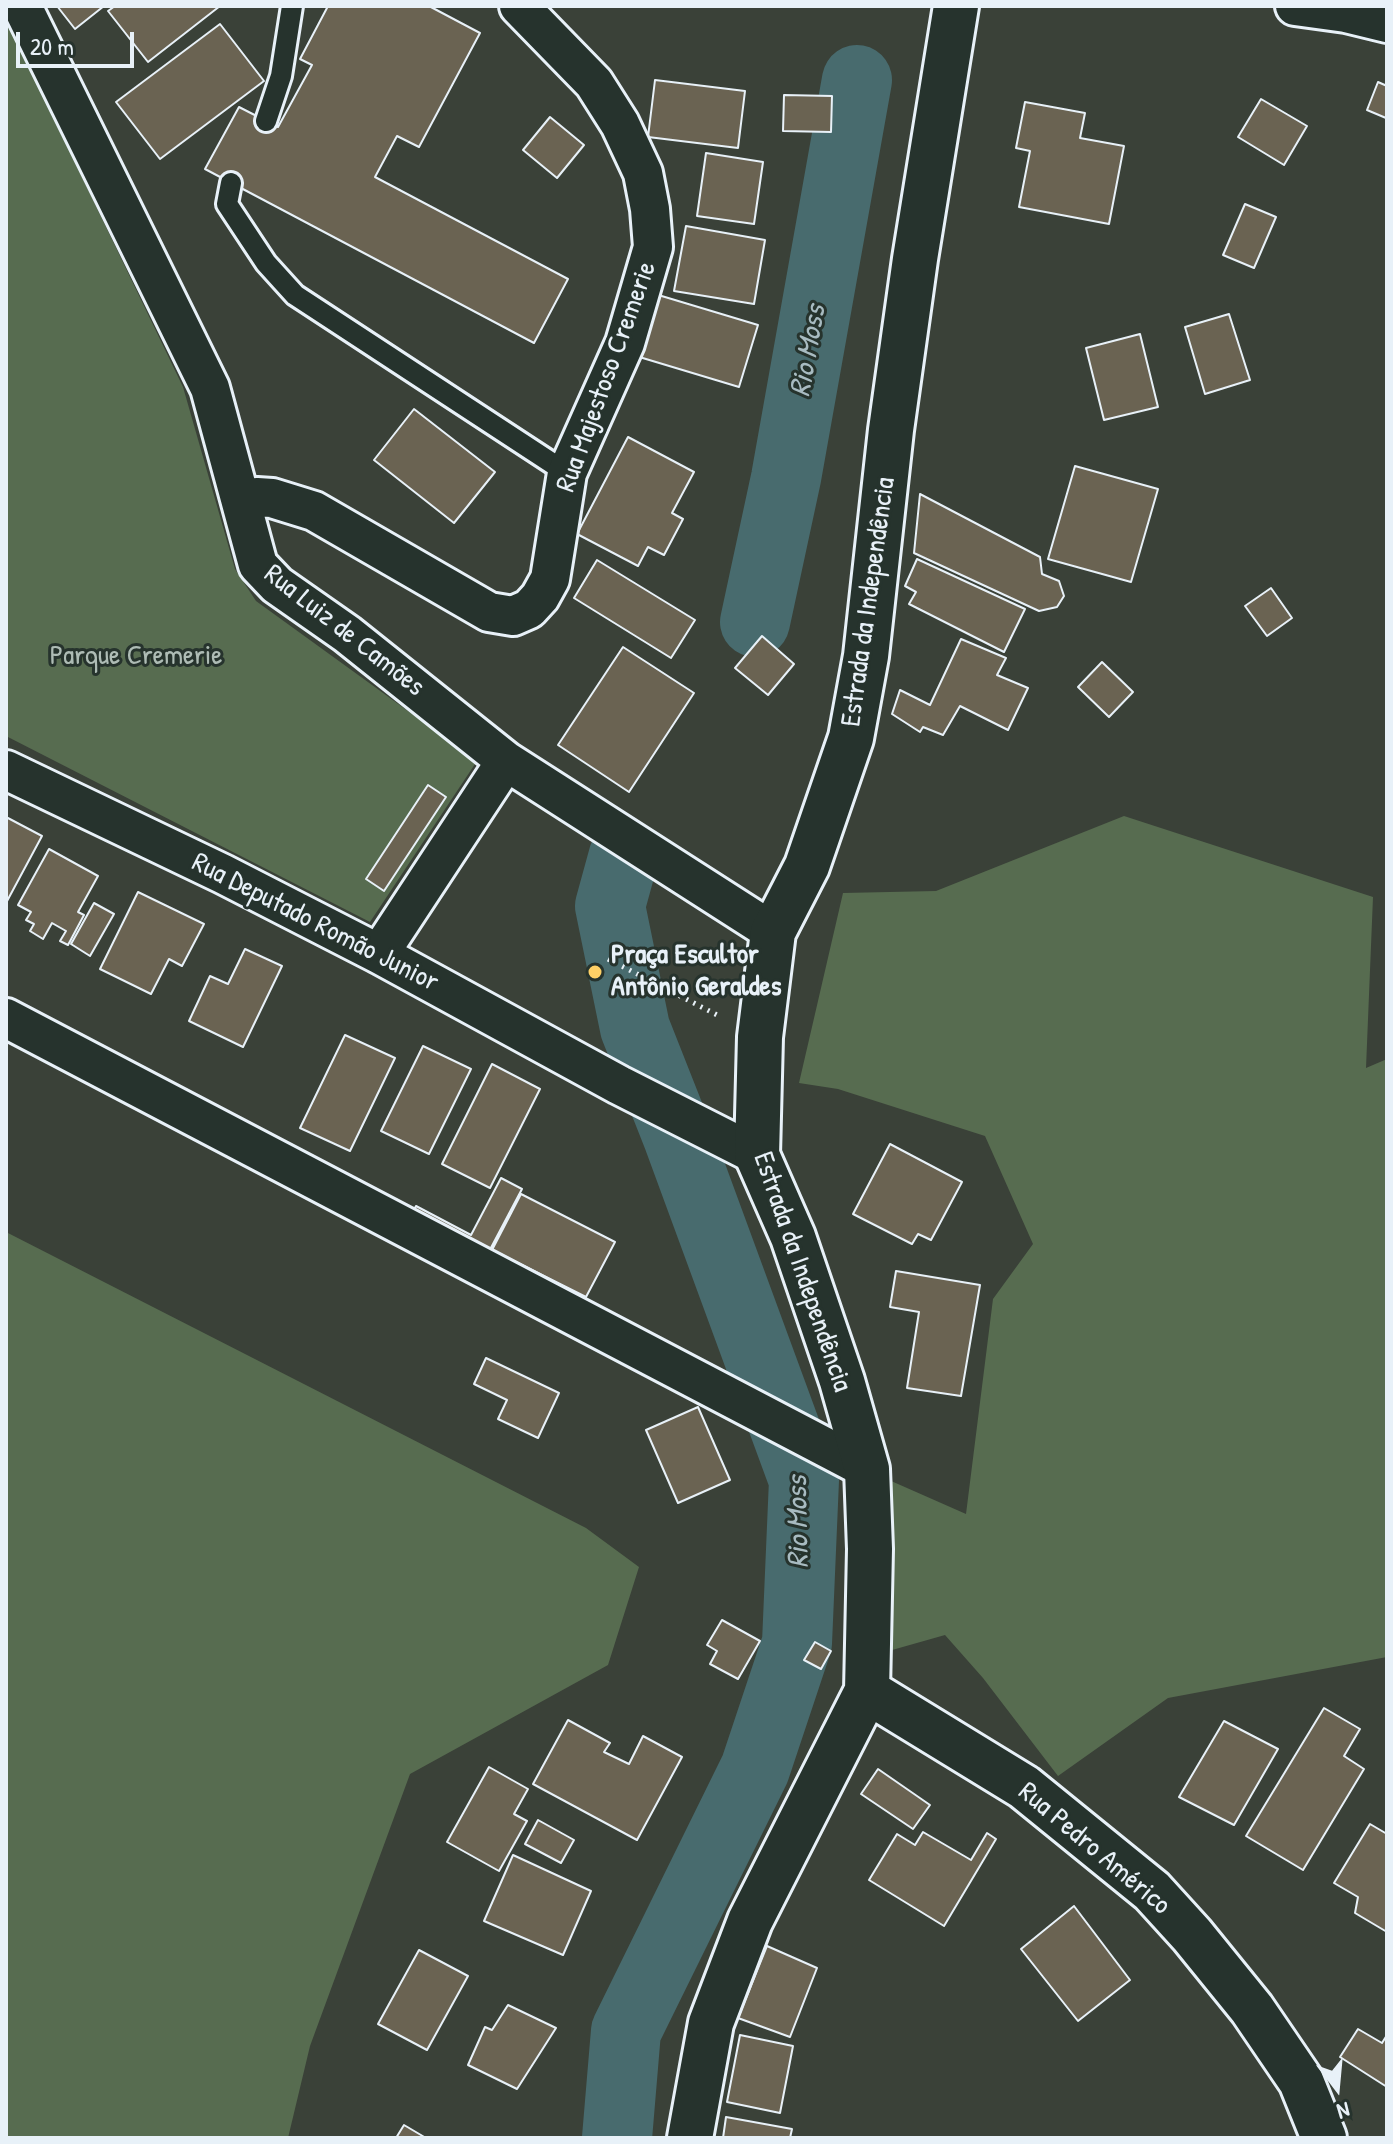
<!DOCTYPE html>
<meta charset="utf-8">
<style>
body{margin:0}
#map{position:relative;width:1393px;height:2144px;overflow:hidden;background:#3a4138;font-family:"Patrick Hand",sans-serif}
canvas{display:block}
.frame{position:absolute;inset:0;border:8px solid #e8f1f8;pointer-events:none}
.north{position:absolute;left:1297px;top:2048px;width:80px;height:80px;-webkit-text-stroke:6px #26332d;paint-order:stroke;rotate:164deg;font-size:22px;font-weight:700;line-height:32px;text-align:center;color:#e8f1f8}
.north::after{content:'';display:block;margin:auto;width:28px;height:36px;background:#e8f1f8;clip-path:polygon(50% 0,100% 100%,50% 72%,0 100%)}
.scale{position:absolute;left:16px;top:32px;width:118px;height:36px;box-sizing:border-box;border:4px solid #e8f1f8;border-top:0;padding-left:10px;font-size:24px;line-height:28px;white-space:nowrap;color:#e8f1f8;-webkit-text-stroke:6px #26332d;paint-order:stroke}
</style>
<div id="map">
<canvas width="1393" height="2144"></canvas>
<div class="frame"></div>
<div class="north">N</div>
<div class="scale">20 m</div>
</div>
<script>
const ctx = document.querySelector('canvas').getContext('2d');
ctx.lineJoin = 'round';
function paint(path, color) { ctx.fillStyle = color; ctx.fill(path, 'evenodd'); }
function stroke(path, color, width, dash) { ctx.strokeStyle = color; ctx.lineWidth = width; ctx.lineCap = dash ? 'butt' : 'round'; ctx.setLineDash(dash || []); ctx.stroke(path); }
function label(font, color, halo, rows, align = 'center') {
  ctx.font = font + ' "Patrick Hand",sans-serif'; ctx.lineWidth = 6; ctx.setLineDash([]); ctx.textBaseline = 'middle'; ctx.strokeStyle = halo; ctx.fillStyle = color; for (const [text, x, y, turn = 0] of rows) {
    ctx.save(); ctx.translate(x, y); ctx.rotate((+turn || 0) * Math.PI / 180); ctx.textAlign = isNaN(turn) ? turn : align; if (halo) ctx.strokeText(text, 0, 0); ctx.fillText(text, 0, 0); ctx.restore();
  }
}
const green = new Path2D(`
 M6,12L17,42L183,387L235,569L256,601L477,761L370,922L6,736Z
 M1124,816L1373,897L1366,1068L1387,1059V1657L1168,1698L1058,1776L983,1678L945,1635L878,1654L873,1473L966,1514L993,1299L1033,1244L985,1136L838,1089L799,1083L843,893L936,891Z
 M6,1232L586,1528L639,1567L608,1665L410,1774L310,2046L288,2138H6Z`);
const river = new Path2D(`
 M755,622L786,478L857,80
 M617,2138L626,2031L755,1769L797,1643L804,1480L678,1137L635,1028L610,906L624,855`);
const building = new Path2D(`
 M57,6H104L75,29Z
 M115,6H220L148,62L108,11Z
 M328,6H429L480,33L419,147L397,136L375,177L568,279L534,343L205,169L239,107L278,127L312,65L300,59Z
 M220,24L264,81L160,159L116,102Z
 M655,80L745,91L738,148L648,137Z
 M1378,82L1387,86L1386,118L1367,110Z
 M784,95L832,96L831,132L783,131Z
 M1261,99L1307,126L1284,165L1238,137Z
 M1025,102L1085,113L1080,138L1124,146L1109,224L1019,207L1030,151L1016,148Z
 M550,117L584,145L557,178L523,150Z
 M706,153L763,162L754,224L697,216Z
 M1245,204L1276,217L1254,268L1223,255Z
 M686,226L765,240L754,304L674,291Z
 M655,294L758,325L739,387L636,356Z
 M1229,314L1250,380L1205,394L1185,327Z
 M1140,334L1158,407L1104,420L1086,348Z
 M414,409L495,472L454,523L374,460Z
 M628,437L694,472L672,513L683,519L664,555L648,547L638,566L577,534Z
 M1075,466L1158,489L1131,582L1048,559Z
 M920,494L1040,557L1042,574L1059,581L1064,596L1057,607L1039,611L914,553Z
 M917,559L1025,609L1004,652L909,604L916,592L905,586Z
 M597,560L695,620L671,658L574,598Z
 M1271,588L1292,618L1267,636L1245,606Z
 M762,636L794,664L768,695L735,668Z
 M961,639L1006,658L997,675L1028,688L1008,730L960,706L943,735L923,727L920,732L892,714L900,690L930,705Z
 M623,647L694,693L629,792L558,745Z
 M1102,662L1133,692L1109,717L1078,687Z
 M428,785L446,797L384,891L366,879Z
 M6,817L42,836L6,903Z
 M49,849L98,876L78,912L84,915L68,945L60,941L66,931L52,923L43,939L30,931L34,924L26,920L31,912L18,905Z
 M138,892L204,924L182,966L169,959L151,994L100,969Z
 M94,903L114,914L90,956L71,944Z
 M245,949L282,966L243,1047L189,1021L210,976L228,984Z
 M345,1035L395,1058L350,1151L300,1128Z
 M423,1046L471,1069L429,1154L381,1131Z
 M492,1064L540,1089L490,1188L442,1164Z
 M890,1144L962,1182L931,1240L918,1234L912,1244L853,1214Z
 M501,1178L522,1189L484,1261L408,1222L416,1206L471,1235Z
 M521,1194L615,1242L586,1297L492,1250Z
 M896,1271L980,1285L961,1396L907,1388L919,1312L890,1307Z
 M486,1358L559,1393L538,1438L498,1419L507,1400L474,1384Z
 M698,1407L730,1480L678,1503L646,1430Z
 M722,1620L760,1641L738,1679L710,1664L717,1651L707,1645Z
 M815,1642L831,1651L821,1669L804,1660Z
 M1324,1708L1360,1729L1344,1756L1364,1769L1303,1870L1246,1836Z
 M568,1720L610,1743L604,1752L629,1764L643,1736L682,1757L637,1840L533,1784Z
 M1224,1721L1278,1749L1234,1825L1179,1797Z
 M489,1767L528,1789L514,1814L527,1821L499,1871L447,1842Z
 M878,1769L930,1805L913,1829L861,1794Z
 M538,1820L574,1840L561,1863L525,1844Z
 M1370,1824L1387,1834V1932L1355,1913L1358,1897L1334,1883Z
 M923,1832L971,1860L987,1833L996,1839L944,1926L869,1880L897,1834L915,1845Z
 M513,1855L591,1891L563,1955L484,1921Z
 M1074,1906L1130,1980L1078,2021L1021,1949Z
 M767,1946L817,1968L790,2037L738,2018Z
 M419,1950L468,1976L427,2050L378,2024Z
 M508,2005L556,2028L517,2089L468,2065L485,2027L492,2030Z
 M1358,2029L1382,2043L1387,2035V2087L1340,2057Z
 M740,2035L793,2046L780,2113L727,2102Z
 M726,2117L792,2129L790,2138H723Z
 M404,2125L426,2138H396Z`);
const path = new Path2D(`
 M608,959L721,1017`);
const lane = new Path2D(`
 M266,121L281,76L292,6
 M231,183L227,204L266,263L295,295L567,473`);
const street = new Path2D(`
 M22,6L210,388L258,565L277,585L347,634L506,761L773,932
 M1295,6L1346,13L1387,23
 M242,503L257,497L272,498L314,511L489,612L513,616L529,609L540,597L550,579L567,473L625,343L653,247L650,209L643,173L620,124L594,83L519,6
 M6,770L223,874L379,954L619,1085L757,1155
 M379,954L506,761
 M6,1018L867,1469`);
const secondary = new Path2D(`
 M867,1691L1024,1787L1152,1891L1192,1935L1252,2009L1301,2081L1324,2138
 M690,2138L711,2023L750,1921L867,1691L870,1549L867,1469L842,1381L793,1237L757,1155L760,1037L773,932L807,866L851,738L866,656L891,430L915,259L956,6`);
const markers = [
 [595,972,8,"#ffd166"]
];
const streetNames = [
 ["Rua Majestoso Cremerie",607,377,-70],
 ["Estrada da Independência",869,602,-82],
 ["Rua Luiz de Camões",344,631,38],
 ["Rua Deputado Romão Junior",315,923,27],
 ["Estrada da Independência",802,1272,71],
 ["Rua Pedro Américo",1094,1849,40]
];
const parkNames = [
 ["Parque Cremerie",136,657]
];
const poiNames = [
 ["Praça Escultor",611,956],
 ["Antônio Geraldes",611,988]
];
const waterNames = [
 ["Rio Moss",809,351,-80],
 ["Rio Moss",799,1522,-91]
];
paint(green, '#576c50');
stroke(river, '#486b6e', 70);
paint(building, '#6a6352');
stroke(building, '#e8f1f8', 2);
stroke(lane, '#e8f1f8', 26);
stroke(street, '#e8f1f8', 44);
stroke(secondary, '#e8f1f8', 50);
stroke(path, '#e8f1f8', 5, [2, 6]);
stroke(lane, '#26332d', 20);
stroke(street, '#26332d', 38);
stroke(secondary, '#26332d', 44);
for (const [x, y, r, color] of markers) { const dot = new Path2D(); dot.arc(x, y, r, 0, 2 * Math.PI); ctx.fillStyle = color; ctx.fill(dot); stroke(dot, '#26332d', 3); }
label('28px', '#e8f1f8', '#26332d', streetNames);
label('28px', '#aebcb5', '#26332d', parkNames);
label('bold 28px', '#e8f1f8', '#26332d', poiNames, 'left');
label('italic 30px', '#a8bbc1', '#26332d', waterNames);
</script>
